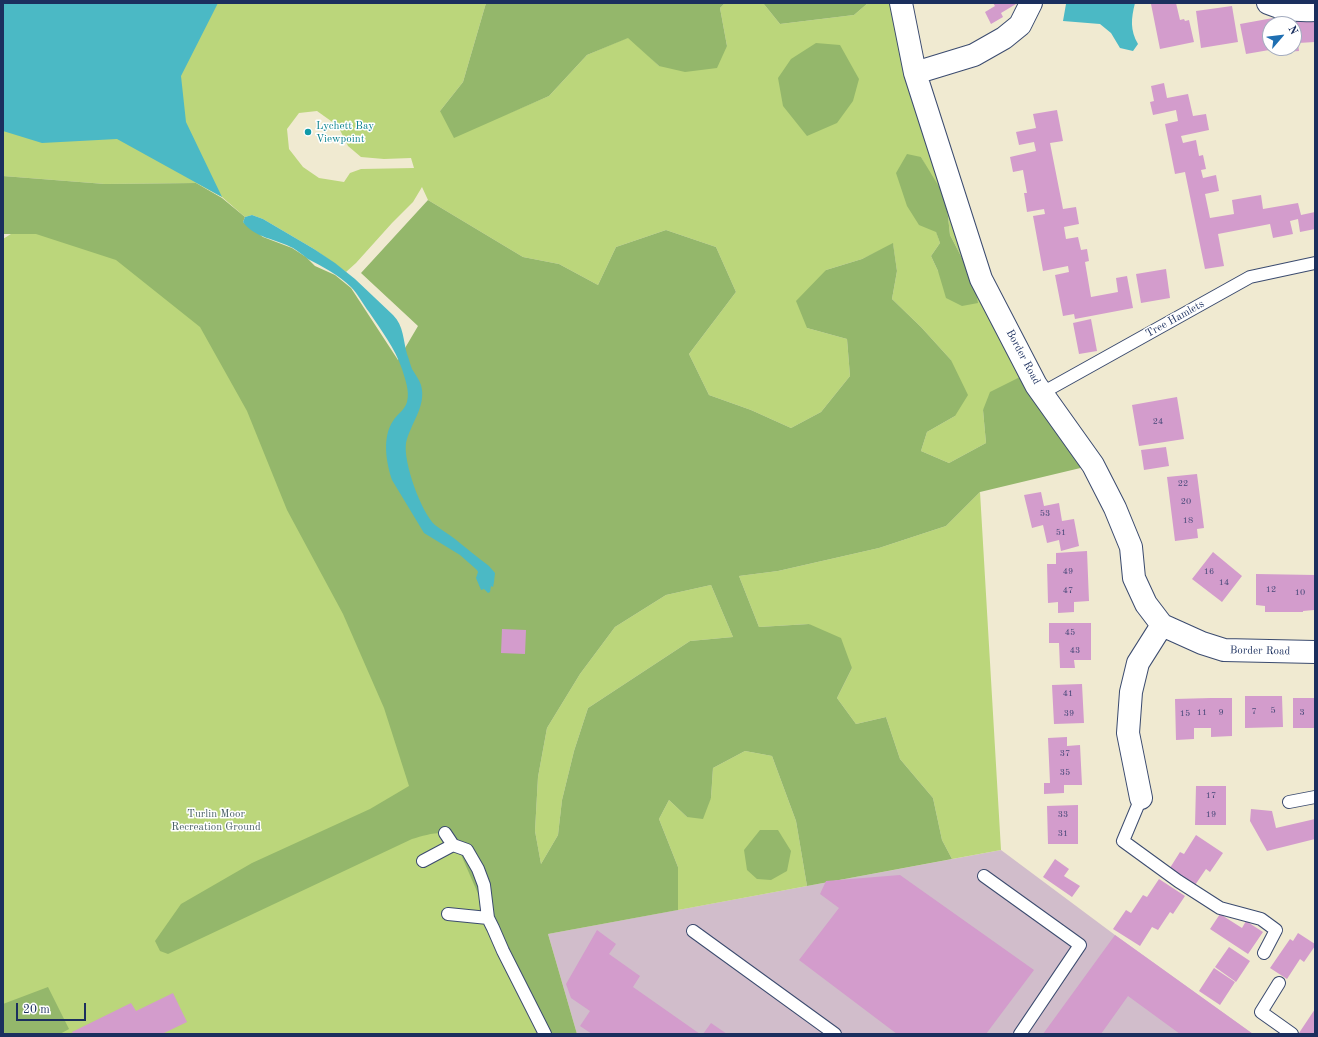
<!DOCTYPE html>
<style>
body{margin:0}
#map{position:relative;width:1318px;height:1037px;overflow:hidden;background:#f0ead1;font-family:"Old Standard TT",serif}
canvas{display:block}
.frame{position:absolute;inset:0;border:4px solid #1b2f5e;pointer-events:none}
.north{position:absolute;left:1262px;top:16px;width:40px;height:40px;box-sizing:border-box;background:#fff;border:1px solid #a4acbf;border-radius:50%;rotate:62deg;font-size:11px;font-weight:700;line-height:16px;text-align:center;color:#1b2f5e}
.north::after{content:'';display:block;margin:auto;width:14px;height:18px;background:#1f6fb2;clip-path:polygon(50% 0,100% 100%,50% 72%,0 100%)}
.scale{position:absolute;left:16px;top:1003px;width:70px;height:18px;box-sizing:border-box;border:2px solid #1b2f5e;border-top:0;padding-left:5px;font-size:12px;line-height:14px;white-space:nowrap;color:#1b2f5e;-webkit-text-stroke:3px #fff;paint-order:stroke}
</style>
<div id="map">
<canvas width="1318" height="1037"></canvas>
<div class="frame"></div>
<div class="north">N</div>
<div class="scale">20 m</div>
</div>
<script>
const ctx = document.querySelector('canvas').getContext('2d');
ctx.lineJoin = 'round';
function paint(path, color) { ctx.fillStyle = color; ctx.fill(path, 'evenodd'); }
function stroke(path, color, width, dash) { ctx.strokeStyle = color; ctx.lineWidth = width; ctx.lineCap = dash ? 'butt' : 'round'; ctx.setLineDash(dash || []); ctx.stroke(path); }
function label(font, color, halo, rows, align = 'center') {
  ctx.font = font + ' "Old Standard TT",serif'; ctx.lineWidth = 3; ctx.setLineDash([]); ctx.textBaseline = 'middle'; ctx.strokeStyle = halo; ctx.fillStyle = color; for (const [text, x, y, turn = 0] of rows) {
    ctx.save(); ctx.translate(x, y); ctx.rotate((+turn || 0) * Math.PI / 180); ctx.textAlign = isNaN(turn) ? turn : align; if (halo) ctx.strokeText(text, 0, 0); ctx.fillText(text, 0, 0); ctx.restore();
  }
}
const industrial = new Path2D(`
 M1001,850L1115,935L1253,1034H577L548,934Z`);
const green = new Path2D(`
 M3,3H486L463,82L440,111L507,114L549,96L587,55L629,37L659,66L727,46L720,8L725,3H763L780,24L854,15L868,3H901L981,279L1030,372L983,410L986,443L949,463L921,451L927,432L955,416L951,360L921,327L892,299L897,271L893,244L862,259L826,270L807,328L847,339L850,376L821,412L791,428L751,410L709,395L689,354L736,292L716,247L666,230L616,247L598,285L559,264L523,257L428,200L422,187L413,202L392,223L356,263L346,272L314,249L263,219L252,215L245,217L222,197L196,183L105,184L3,176ZM317,111L338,126L348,146L361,157L384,159L411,158L414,168L361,169L350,173L344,182L319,178L303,167L289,149L287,129L299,113ZM921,157L947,207L950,235L974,281L938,271L931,256L940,243L936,231Z
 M30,222L195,274L545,1034H3V239Z
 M980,492L1001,850L952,859L942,840L933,798L900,759L886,717L856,724L837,698L852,668L809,624L759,627L739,576L778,571L879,548L946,526Z
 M711,585L733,637L690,641L588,708L574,751L562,800L558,835L541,864L535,831L538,777L547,728L580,674L615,627L666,595Z
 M745,751L772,756L796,821L807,886L678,910V867L659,819L669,800L687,817L711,798L713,768Z`);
const forest = new Path2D(`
 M486,3H725L720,8L727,46L717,68L685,72L659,66L628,38L587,55L549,96L454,138L440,111L463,82Z
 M763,3H868L854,15L780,24Z
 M816,43L840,45L859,79L853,101L837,123L807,136L783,106L778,78L791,59Z
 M907,154L921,157L941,190L947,207L950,235L974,281L978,303L962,306L946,298L938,271L931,256L940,243L936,232L919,225L907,206L896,173Z
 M3,176L105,184L196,183L222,198L245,217L243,222L263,237L292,248L306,257L315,266L335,275L351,288L398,360L418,326L361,273L428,200L523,257L559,264L598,285L616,247L666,230L716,247L736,292L689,354L709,395L751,410L791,428L821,412L850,376L847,339L807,328L796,301L826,270L862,259L893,243L897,271L892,299L921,327L951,360L968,395L955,416L927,432L921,451L949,463L986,443L983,410L990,392L1030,372L1093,465L980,492L946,526L879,548L778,571L739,576L759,627L809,624L841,638L852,668L837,698L856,724L886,717L900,759L933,798L942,840L952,859L807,886L796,821L772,756L745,751L713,768L711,798L703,819L687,817L669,800L659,819L678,867V910L548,934L577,1034H545L493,928L452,834C438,831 425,835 412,839L168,954L160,951L155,941L181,904L252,863L370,809L409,786L384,708L343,614L287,510L247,411L200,327L116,260L36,234H3ZM711,585L733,637L690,641L588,708L574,751L562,800L558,835L541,864L535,831L538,777L547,728L580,674L615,627L666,595Z
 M760,830H778L791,851L787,871L771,880L757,879L747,870L744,850Z
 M48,987L69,1029L60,1034H3V1004Z`);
const water = new Path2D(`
 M3,3H218L181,76L186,122L222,197L117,139L42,143L3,131Z
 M1067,3H1135C1131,19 1130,30 1138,44L1133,51L1120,48L1111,33L1100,24L1063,21L1066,4Z
 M252,215L263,219L314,249L335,263L355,279L393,315C404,326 403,340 407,354C409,359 410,364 412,369C415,374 419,379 421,385C427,406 410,424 406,443C403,462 421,512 435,525C441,530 449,534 455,539C466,548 477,557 489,566L495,573L494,582L493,587L491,586L490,592L488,593L484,589L481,590L476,578L478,572L477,570L460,555L424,533L392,480C386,462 382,437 393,421C397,414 405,410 407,402C410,391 405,379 402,369C395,348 381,330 369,312C363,304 358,294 351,287C339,275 323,267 308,259C303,255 298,251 293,248C277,239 254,238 243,222L245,217Z`);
const building = new Path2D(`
 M993,3H1015L1016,4L1001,13L1003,17L991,24L985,12L995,6Z
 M1156,3H1176L1180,20L1184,19L1185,21L1189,20L1194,42L1160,49L1151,4Z
 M1232,6L1238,42L1201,48L1196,11Z
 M1315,17V42L1298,43L1299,51L1286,52V48H1294V30H1296V21H1307Z
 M1273,18L1274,24H1270V48L1275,49L1246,54L1240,24Z
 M1164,83L1167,98L1188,94L1193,116L1206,114L1209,130L1181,136L1183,143L1196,140L1199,156L1203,155L1206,169L1201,170L1203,178L1216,175L1219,191L1205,194L1210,218L1234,214L1232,200L1261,195L1263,209L1298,203L1301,215L1315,212V229L1300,232L1298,219L1290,221L1293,234L1273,238L1270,224L1218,234L1224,266L1205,269L1185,172L1175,174L1165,124L1178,121L1176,110L1153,115L1150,102L1154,101L1151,86Z
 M1057,110L1063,141L1050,143L1063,209L1076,207L1079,224L1064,227L1066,239L1078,237L1081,250L1087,249L1089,261L1085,262L1091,297L1118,292L1116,278L1127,276L1133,308L1075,319L1074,314L1063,316L1055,275L1069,272L1068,266L1043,271L1033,216L1045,214L1044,209L1027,212L1024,193H1027L1023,170L1013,172L1010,157L1036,151L1034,142L1019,145L1016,132L1036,128L1033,114Z
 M1166,269L1170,298L1141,303L1136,274Z
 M1091,319L1097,351L1079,354L1073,323Z
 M1177,397L1184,439L1139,446L1132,405Z
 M1166,447L1169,466L1144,470L1141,450Z
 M1197,474L1204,528L1197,529L1198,538L1175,541L1167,477Z
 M1041,492L1044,506L1059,503L1062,521L1074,519L1079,546L1061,551L1059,540L1047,543L1043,525L1032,528L1024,495Z
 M1087,551L1089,601L1074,602V612L1058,613V602L1048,603L1047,564H1056V553Z
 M1213,552L1242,576L1222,602L1192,579Z
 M1256,574L1315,575L1314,610L1303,611V612H1265V606L1256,605Z
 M1049,623H1091V660H1074L1075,668H1060L1059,643H1049Z
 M502,629L526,630L525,654L501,653Z
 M1082,684L1084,723L1054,724L1052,685Z
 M1245,696H1282L1283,727L1245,728Z
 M1211,698H1232V736L1211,737V728H1194V739L1176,740L1175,699Z
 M1293,698H1315V728H1293Z
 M1067,737V746L1080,745L1082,785H1064V793L1044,794V783H1050L1048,738Z
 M1196,786H1226V825H1195Z
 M1078,805V844H1048L1047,806Z
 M1251,809L1272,811L1276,828L1315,819V839L1267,851L1250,821Z
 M1196,835L1223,853L1210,872L1206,869L1193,888L1168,871L1180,852L1184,854Z
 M1055,859L1069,869L1064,876L1080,886L1072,897L1043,877Z
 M900,875L1034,970L986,1034H897L799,960L839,908L820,894L826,881Z
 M1159,879L1185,896L1173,914L1170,912L1158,930L1152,927L1140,946L1113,929L1126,910L1131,913L1143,895L1147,897Z
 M1220,914L1242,928L1246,921L1263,932L1248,954L1210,929Z
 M597,930L616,944L609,954L640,976L633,987L700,1034H592L580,1026L590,1011L571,998L566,984Z
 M1298,933L1315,944V946L1304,962L1300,959L1287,979L1270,968L1290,939L1293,941Z
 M1115,935L1253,1034H1180L1128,996L1101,1034H1043Z
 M1229,947L1250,961L1236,982L1215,967Z
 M1214,968L1235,982L1220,1005L1199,991Z
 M173,993L187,1022L162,1034H73L72,1032L131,1003L136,1011Z
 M1315,1009V1034H1300L1299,1033Z
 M711,1023L727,1034H703Z`);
const lane = new Path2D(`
 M1042,393L1250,277L1315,263
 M1141,798L1123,841L1178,881L1220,908L1261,919L1276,930L1264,953
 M1289,802L1315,797
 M445,833L453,845L467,850L478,869L484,885L488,918L493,928L503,951L545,1034
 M423,861L453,845
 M984,876L1080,945L1020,1034
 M448,914L488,918
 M693,931L835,1034
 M1279,983L1261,1012L1292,1034`);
const street = new Path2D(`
 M901,3L915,73L981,279L1036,385L1093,465L1115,508L1131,547L1134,578L1146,604L1162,625L1202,643L1224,650L1315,652
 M1268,3C1284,10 1298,11 1315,10
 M915,73L974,55L1004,38L1020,25L1031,3
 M1141,798L1128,733L1131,692L1138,663L1162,625`);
const markers = [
 [308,132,4,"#0f9aa8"]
];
const numberNames = [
 ["24",1158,422],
 ["22",1183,484],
 ["20",1186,502],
 ["53",1045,514],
 ["18",1188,521],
 ["51",1061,533],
 ["49",1068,572],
 ["16",1209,572],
 ["14",1224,583],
 ["12",1271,590],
 ["47",1068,591],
 ["10",1300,593],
 ["45",1070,633],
 ["43",1075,651],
 ["41",1068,694],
 ["5",1273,711],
 ["7",1254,712],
 ["11",1202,713],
 ["9",1221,713],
 ["3",1302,713],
 ["39",1069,714],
 ["15",1185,714],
 ["37",1065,754],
 ["35",1065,773],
 ["17",1211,796],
 ["33",1063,815],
 ["19",1211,815],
 ["31",1063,834]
];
const cultureNames = [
 ["Lychett Bay",316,126],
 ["Viewpoint",316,139]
];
const streetNames = [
 ["Tree Hamlets",1175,319,-29],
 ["Border Road",1023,357,62],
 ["Border Road",1260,651,1]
];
const parkNames = [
 ["Turlin Moor",216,814],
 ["Recreation Ground",216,827]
];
paint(industrial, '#d1bdcb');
paint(green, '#bbd67b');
paint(forest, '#94b76b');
paint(water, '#4bb9c5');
paint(building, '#d39ccc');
stroke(lane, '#3b4b6f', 14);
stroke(street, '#3b4b6f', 24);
stroke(lane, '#fff', 12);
stroke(street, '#fff', 22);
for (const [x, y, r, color] of markers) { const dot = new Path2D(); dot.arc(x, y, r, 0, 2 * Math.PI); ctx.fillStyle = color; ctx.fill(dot); stroke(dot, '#fff', 1.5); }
label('9px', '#494a7a', null, numberNames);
label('11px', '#0d838f', '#fff', cultureNames, 'left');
label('11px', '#1b2f5e', '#fff', streetNames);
label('11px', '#4b6167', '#fff', parkNames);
</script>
